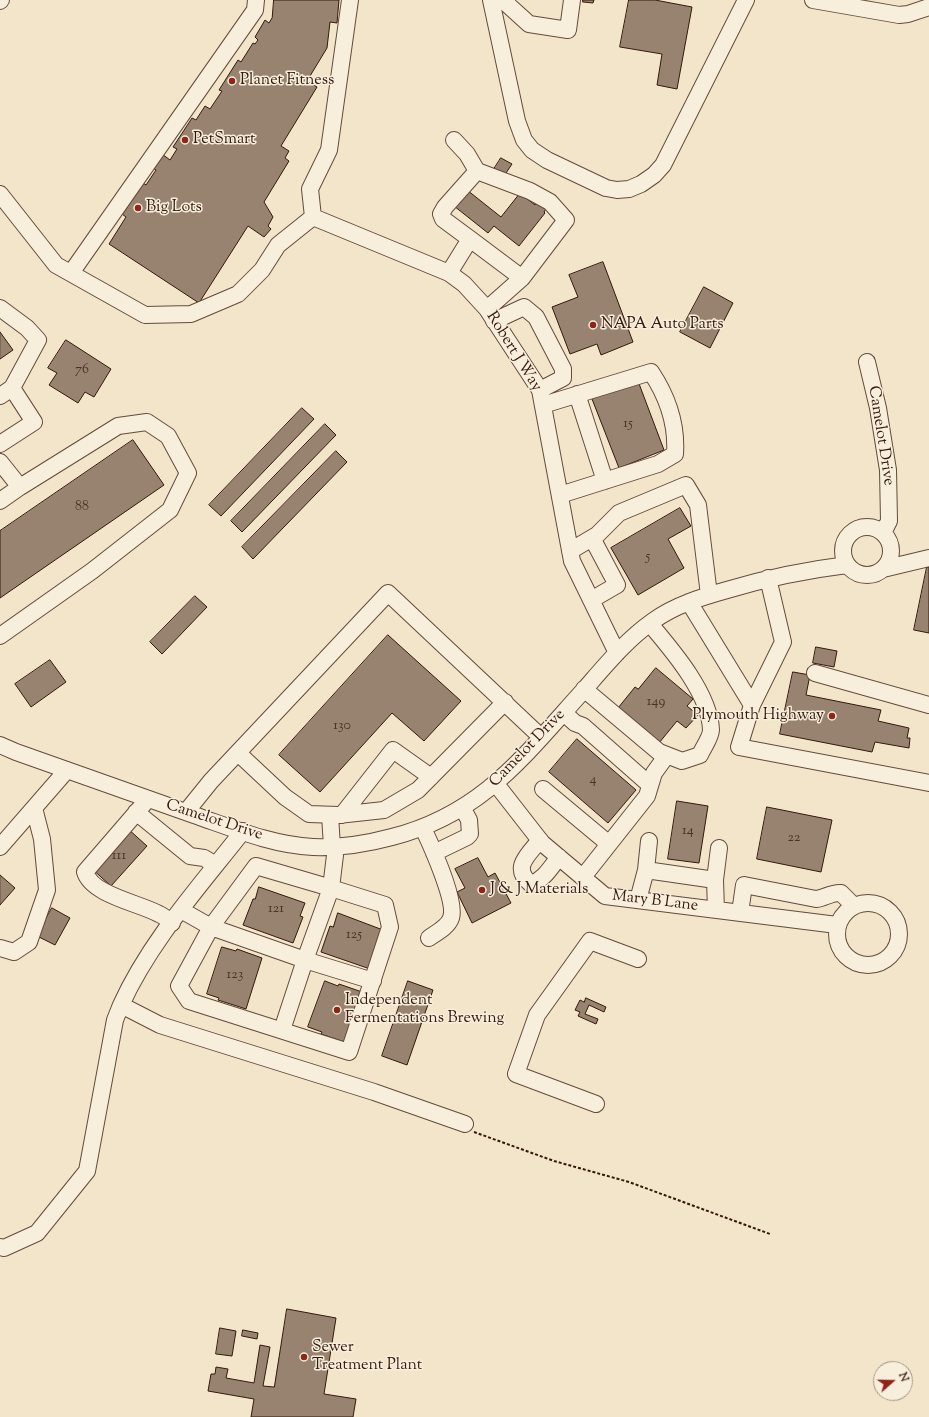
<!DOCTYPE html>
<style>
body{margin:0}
#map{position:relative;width:929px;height:1417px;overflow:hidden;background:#f2e5c9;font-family:"Sorts Mill Goudy",serif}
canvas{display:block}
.north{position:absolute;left:873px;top:1361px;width:40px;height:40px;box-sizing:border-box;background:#f7eedc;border:1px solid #a99889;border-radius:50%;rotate:70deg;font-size:11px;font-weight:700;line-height:16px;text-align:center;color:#34180d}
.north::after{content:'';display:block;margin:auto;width:14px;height:18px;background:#8f2418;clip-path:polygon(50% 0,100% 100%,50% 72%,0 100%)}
</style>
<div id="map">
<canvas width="929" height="1417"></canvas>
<div class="north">N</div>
</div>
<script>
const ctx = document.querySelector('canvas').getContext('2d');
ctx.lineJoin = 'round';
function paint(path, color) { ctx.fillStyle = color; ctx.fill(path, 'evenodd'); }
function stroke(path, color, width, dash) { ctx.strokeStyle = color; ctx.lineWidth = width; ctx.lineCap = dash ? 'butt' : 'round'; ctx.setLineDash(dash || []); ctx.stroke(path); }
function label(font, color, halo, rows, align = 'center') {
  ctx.font = font + ' "Sorts Mill Goudy",serif'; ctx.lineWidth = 3; ctx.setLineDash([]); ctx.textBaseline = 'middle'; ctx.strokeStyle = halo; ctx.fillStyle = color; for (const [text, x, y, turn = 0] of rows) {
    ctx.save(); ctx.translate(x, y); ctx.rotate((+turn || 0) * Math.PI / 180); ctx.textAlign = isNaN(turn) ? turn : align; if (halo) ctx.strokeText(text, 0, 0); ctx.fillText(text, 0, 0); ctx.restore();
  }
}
const building = new Path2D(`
 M274,0H339L337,23L330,22L327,48L307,81L317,87L281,146L289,151L285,158L289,161L264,202L273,217L268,226L271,229L264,237L248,226L199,303L109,244L126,217L122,214L143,183L146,185L156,170L153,168L162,154L170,160L177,149L173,147L192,118L196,120L205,106L210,109L222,91L219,90L238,60L241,62L253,43L255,44L258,40L255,37L265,20L269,23L272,18Z
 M583,0H594L593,3L583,2Z
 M629,0H655L692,7L677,89L657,85L662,54L620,47Z
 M501,158L512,164L504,176L494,169Z
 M467,190L501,217L520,193L535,205L539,199L548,206L544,212L545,213L519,246L494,226L488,233L454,206Z
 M603,262L633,342L601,355L597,344L570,354L552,307L578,297L569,275Z
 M704,287L733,303L710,348L680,332Z
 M0,332L13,350L0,359Z
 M66,340L111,369L94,397L85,392L78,403L49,385L57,373L48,368Z
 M638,381L664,450L619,468L592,399Z
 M302,408L314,419L221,516L209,505Z
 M325,424L336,435L242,532L231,521Z
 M133,440L164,485L0,598V531Z
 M336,451L347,462L253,559L242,547Z
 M680,508L691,526L668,539L684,568L638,595L611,548Z
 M927,567H929V633L914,630Z
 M195,596L207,607L162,654L150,642Z
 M388,635L461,701L424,741L392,713L320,792L279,755Z
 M816,647L837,651L834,667L813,663Z
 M50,660L66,682L31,707L15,684Z
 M656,668L693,699L687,706L698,715L686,728L677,721L659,743L618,708L635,687L638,689Z
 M793,672L810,675L806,695L881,710L878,721L909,728L907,738H910L909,748L875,742L872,752L780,734Z
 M577,739L636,790L608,823L549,772Z
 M677,801L708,806L699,863L668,859Z
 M767,807L832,820L821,872L757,859Z
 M127,828L147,846L111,886L91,868Z
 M478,858L488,877L495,873L511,903L472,923L457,892L465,888L455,869Z
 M0,875L15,888L0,905Z
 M259,887L305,903L300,916L303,917L293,943L243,925L253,899H255Z
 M52,908L70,918L55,945L37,936Z
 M338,913L383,930L373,970L321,952L330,926L333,927Z
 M222,947L236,951L237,949L262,958L246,1009L218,1000L219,998L207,994Z
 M325,981L338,986L339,984L365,993L347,1043L321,1034L322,1032L308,1027Z
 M408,981L433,990L407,1065L382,1056Z
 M586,998L606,1007L604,1012L589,1005L585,1014L598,1019L596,1024L578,1016L580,1012L575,1010L580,1000L584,1002Z
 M287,1309L336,1318L324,1394L356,1399L353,1417H251L254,1399L208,1391L211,1374H215L216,1367L228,1369L226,1378L254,1383L260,1345L270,1347L263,1386L274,1387Z
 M220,1328L236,1331L232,1356L216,1354Z
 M243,1330L258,1333L257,1339L242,1336Z`);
const path = new Path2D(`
 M474,1132L554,1161L629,1182L770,1234`);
const minor = new Path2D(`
 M491,0L517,121L524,140L532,150L547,160L606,188L617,190L629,189L641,184L654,175L663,165L746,0
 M507,0V4L529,24L568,30L572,0
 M813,0L899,15L908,14L929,7
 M0,1L1,0
 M454,140L467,154L477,171
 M0,194L56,265L145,315L191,314L238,294L262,270L278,245L313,217
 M313,217L449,273L464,284L487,309L540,390L572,561L617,653
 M313,217L310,189L329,150L350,0
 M470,239L443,219L441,214L445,207L477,171L530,191L550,202L566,220L522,278L487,309
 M71,273L255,10L256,0
 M449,273L470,239L522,278
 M0,308L27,328L38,340L12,388
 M494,321L524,307L536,317L563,369V378L540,390
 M867,362L878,408L888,470L889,521L883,533
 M577,394L605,481
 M0,396L12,388L34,422L0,444
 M543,405L651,372C667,396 677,425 675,454L658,464L560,495
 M0,462L20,487L118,426L147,422L168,436L188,473L170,510L92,571L0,636
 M0,501L20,487
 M843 551a24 24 0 1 1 48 0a24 24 0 1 1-48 0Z
 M570,551L597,535L619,513L686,485L698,505L709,595
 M883,569L929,558
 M591,600L617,585L592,538
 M689,602L752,705L783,642L768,578
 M815,673L929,705
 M584,689L659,752L682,761L700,755C703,748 711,737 711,730C710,694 672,650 650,624
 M752,705L739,747L929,783
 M564,713L575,723L583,726L650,785
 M0,745L16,752C75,773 135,794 194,815C232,828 272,845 313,847C340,848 366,844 392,837C482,814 524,756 583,691C605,666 626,640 653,621C675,605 702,597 727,590C767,578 806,570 847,565
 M238,753L285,797L309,814L338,815L384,810L418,790L505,702
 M496,784L542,843L605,896L837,925
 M543,789L609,844
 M148,799L85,872C92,895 139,903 159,914C164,916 168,920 172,923
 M136,812L190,856L204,858L216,865
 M186,812L211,781L388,593L541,737
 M330,815L332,847
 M342,815L393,750L431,777
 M423,828C431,845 457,902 451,918C448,927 436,933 429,938
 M243,831C200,886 150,941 121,1005L160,1025L374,1092L465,1124
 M540,840C528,855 511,868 531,884C544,880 551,867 559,857
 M0,847L67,770
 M434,853L467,837L470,834L469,820L463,809
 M646,870L715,880
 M583,877L647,796L654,773L667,755
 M638,900L646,870L649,841
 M837 934a31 31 0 1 1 62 0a31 31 0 1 1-62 0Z
 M181,910L211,927L179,986L189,1001L349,1052L390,927L385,905L331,888L336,847
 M716,910L715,880L719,848
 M740,913L744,885L816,899C825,898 832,892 841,893L854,906
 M0,948L14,952L29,942L47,890L42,839L34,808
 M282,1030L305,960L331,888L256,866L211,927L305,960L373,981
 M596,1104L516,1074L537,1015L590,941L638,959
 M0,1247L4,1248L37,1233L87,1171L115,1020L121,1005`);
const markers = [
 [232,81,4,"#8f2418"],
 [185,140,4,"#8f2418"],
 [138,208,4,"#8f2418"],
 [593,325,4,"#8f2418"],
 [832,716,4,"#8f2418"],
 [482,890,4,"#8f2418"],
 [337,1010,4,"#8f2418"],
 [304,1357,4,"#8f2418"]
];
const numberNames = [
 ["76",82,371],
 ["15",628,425],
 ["88",82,508],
 ["5",648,558],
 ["149",656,703],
 ["130",342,727],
 ["4",593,781],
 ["14",688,832],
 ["22",794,839],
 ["111",119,857],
 ["121",276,910],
 ["125",354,936],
 ["123",235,976]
];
const poiNames = [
 ["Planet Fitness",240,81],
 ["PetSmart",193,140],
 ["Big Lots",146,208],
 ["NAPA Auto Parts",601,325],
 ["Plymouth Highway",824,716,"right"],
 ["J & J Materials",490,890],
 ["Independent",345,1001],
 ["Fermentations Brewing",345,1019],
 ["Sewer",312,1348],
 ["Treatment Plant",312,1366]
];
const streetNames = [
 ["Robert J Way",513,352,58],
 ["Camelot Drive",880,436,81],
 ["Camelot Drive",528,749,-46],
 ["Camelot Drive",214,821,18],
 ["Mary B Lane",655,902,7]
];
paint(building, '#97836f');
stroke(building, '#34180d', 1);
stroke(minor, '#644b3c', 18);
stroke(path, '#34180d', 2, [3, 2]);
stroke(minor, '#f7eedc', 16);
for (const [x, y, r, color] of markers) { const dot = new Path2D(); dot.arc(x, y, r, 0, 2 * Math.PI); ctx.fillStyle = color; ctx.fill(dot); stroke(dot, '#f7eedc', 1.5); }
label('14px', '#4d3326', null, numberNames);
label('16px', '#34180d', '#f7eedc', poiNames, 'left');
label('16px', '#34180d', '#f7eedc', streetNames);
</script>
